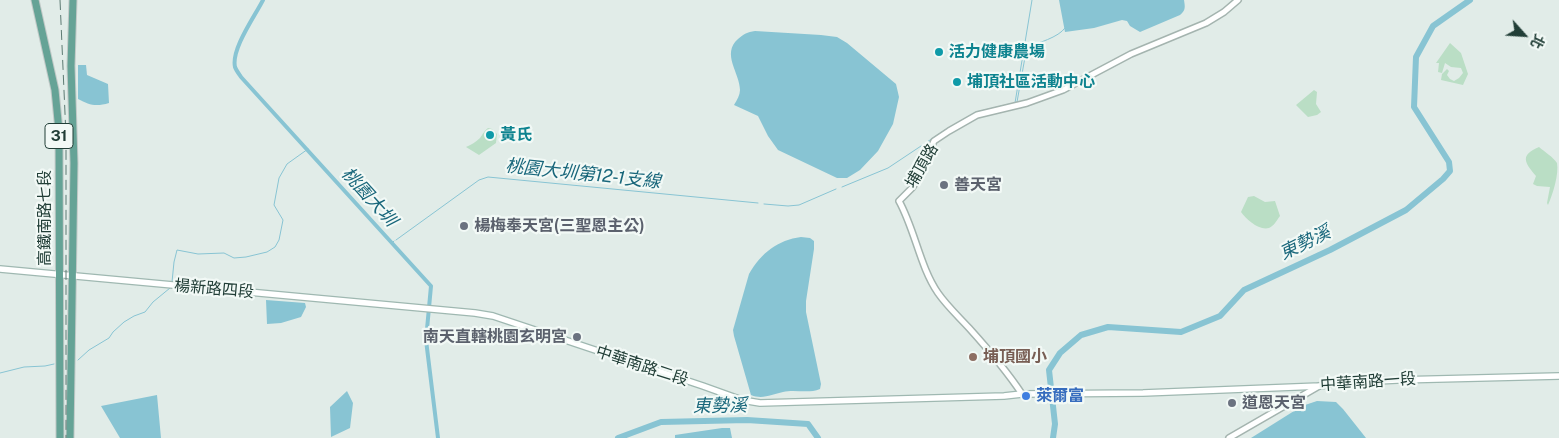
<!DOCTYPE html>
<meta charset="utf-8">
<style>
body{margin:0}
#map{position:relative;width:1559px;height:438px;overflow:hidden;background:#e1ece8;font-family:"Public Sans","Noto Sans TC",sans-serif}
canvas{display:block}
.north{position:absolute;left:1499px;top:10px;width:50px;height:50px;-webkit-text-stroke:4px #f2f9f6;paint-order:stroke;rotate:116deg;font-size:14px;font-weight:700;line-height:20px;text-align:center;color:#213e37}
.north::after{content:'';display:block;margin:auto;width:18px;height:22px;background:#213e37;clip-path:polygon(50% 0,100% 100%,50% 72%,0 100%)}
</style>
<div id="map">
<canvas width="1559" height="438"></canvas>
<div class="north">北</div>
</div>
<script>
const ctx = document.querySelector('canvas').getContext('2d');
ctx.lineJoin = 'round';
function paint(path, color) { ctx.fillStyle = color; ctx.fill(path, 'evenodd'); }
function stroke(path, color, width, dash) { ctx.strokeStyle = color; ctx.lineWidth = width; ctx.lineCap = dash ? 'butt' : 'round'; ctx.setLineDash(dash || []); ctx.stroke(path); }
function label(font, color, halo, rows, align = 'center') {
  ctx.font = font + ' "Public Sans","Noto Sans TC",sans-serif'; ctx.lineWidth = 4.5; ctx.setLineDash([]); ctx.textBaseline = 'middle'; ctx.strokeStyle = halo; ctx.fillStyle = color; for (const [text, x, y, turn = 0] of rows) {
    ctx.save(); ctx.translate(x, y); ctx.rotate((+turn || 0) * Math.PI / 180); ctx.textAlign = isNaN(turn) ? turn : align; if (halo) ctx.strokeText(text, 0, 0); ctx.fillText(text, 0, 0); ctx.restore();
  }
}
const green = new Path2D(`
 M1450,43L1461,53L1468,74L1463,85L1441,80L1442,74L1447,69L1449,71L1447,75L1450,79L1454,81L1459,78L1463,73L1461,68L1451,67L1445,63L1442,73L1438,72L1439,63H1436Z
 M1314,90L1317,92L1316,104L1321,112L1317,115L1308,117L1296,105Z
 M488,128L492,129L497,134L496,143L479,155L466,147C471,145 476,142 480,138C483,134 484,131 488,128Z
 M1539,147C1545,152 1553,157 1557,163C1559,174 1553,194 1548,205L1547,203L1550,187L1537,186L1533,184L1536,176C1524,162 1520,155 1539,147Z
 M1254,196L1265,202L1275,201L1280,216C1277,220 1274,226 1269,228C1259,231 1246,219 1241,212L1248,197Z`);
const water = new Path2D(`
 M1059,0H1184C1185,7 1186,10 1180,15L1140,32L1130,26L1127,21L1122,20L1094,28L1065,32Z
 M755,31L821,35L837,37L847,43L896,84L899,97L893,124L878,151L860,170L847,178H837L778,150L768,136L758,116L734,105C737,100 740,95 740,90C740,73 721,54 738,39C744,34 747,32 755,31Z
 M78,65H86L87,75L108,84L109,103C96,107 89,105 78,99Z
 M801,237L810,238L814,241V249L806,301V312L821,384L820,389C808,394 795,389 783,392C772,394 763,400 751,395L734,336L733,330L749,274C761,253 778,240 801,237Z
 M266,300L305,303L306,307L301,317L281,323L267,324Z
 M347,391L353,403L350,428L331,437L330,407Z
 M157,395L161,438H120L101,406Z
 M1317,401L1336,402L1343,409L1366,438H1251L1302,406Z
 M722,428H730L732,438H675V435Z`);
const stream = new Path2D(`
 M1015,103L1032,0
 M1016,103L1017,102L1027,46C1037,44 1059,37 1065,28
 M950,127L976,112L1010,104
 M842,187L888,168L945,130
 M764,204L788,206L799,205L836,189
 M396,240L479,180L488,177L758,203
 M393,242L394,241
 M172,282L174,262L177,250L198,254L224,253L234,258L246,257L267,252L275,247L279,240L283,220L274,205L279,178L287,164L308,149
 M78,360L89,350L109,338L113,332L124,322L134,316L145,312L153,302L170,288
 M0,373L24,367L45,366L54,364`);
const canal = new Path2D(`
 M263,0C255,16 231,49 235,67C236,70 239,74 241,77L431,286L426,340L438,438`);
const river = new Path2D(`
 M618,438L661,422L747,420L808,424L818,438
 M1053,438L1055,424L1049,370L1060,353L1081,335L1108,327L1181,332L1220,316L1244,290L1330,250L1406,210L1443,179L1450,171L1449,162L1414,107L1416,57L1433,26L1470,0`);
const tertiary = new Path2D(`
 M1022,394C1006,370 988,349 969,328C958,316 947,306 938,293C920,267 915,230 899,201L912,188L918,179L927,156L934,141L949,131L977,115L1027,103L1063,90L1131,54L1206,23L1224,12L1238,0
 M1229,438L1319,386`);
const secondary = new Path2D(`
 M0,269L475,313L493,316L703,386L742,400L760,403L1004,396L1022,394L1143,393L1320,386L1337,383L1397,380L1559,376`);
const primary = new Path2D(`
 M35,0L55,90L59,131L60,438
 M70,438L74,163L71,66L73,0`);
const rail = new Path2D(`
 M60,0L66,136V438`);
const markers = [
 [939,52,5,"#0f9aa8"],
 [957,82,5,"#0f9aa8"],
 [490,135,5,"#0f9aa8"],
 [944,185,5,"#6b7280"],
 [464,226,5,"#6b7280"],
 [577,337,5,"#6b7280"],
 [973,357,5,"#8d6e63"],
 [1026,396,5,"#3f7fe0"],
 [1232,403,5,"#6b7280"]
];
const shields = [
 [59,136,28]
];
const shieldNames = [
 ["31",59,136]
];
const cultureNames = [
 ["活力健康農場",949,52],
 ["埔頂社區活動中心",967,82],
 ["黃氏",500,135]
];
const streetNames = [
 ["埔頂路",922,166,-60],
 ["高鐵南路七段",45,218,-90],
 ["楊新路四段",214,289,5],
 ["中華南路二段",642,366,18],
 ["中華南路一段",1368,382,-4]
];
const worshipNames = [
 ["善天宮",954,185],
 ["楊梅奉天宮(三聖恩主公)",474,226],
 ["南天直轄桃園玄明宮",567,337,"right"],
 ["道恩天宮",1242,403]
];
const educationNames = [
 ["埔頂國小",983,357]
];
const shopNames = [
 ["萊爾富",1036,396]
];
const waterNames = [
 ["桃園大圳第12-1支線",583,174,6],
 ["桃園大圳",369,197,48],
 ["東勢溪",1305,243,-26],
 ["東勢溪",720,406,-1]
];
paint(green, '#badec5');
paint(water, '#88c4d3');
stroke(stream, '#88c4d3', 1);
stroke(canal, '#88c4d3', 4);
stroke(river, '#88c4d3', 6);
stroke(tertiary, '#a4b4af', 8);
stroke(secondary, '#9fb8b1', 8);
stroke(primary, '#c1c9c7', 9);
stroke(tertiary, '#fff', 5);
stroke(secondary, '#fff', 5.5);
stroke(primary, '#65a396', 7);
stroke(rail, '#5c7972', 1, [10, 5]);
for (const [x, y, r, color] of markers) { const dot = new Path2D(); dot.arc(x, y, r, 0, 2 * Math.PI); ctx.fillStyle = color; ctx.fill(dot); stroke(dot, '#f2f9f6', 2); }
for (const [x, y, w] of shields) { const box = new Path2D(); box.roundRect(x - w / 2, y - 12.5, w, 25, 4); ctx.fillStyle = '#f2f9f6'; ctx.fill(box); stroke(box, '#213e37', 1); }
label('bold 15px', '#213e37', null, shieldNames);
label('bold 16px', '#0d838f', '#f2f9f6', cultureNames, 'left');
label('16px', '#213e37', '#f2f9f6', streetNames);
label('bold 16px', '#5b616d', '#f2f9f6', worshipNames, 'left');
label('bold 16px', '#785e54', '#f2f9f6', educationNames, 'left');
label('bold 16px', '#366cbe', '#f2f9f6', shopNames, 'left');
label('italic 18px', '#19677b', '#f2f9f6', waterNames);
</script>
